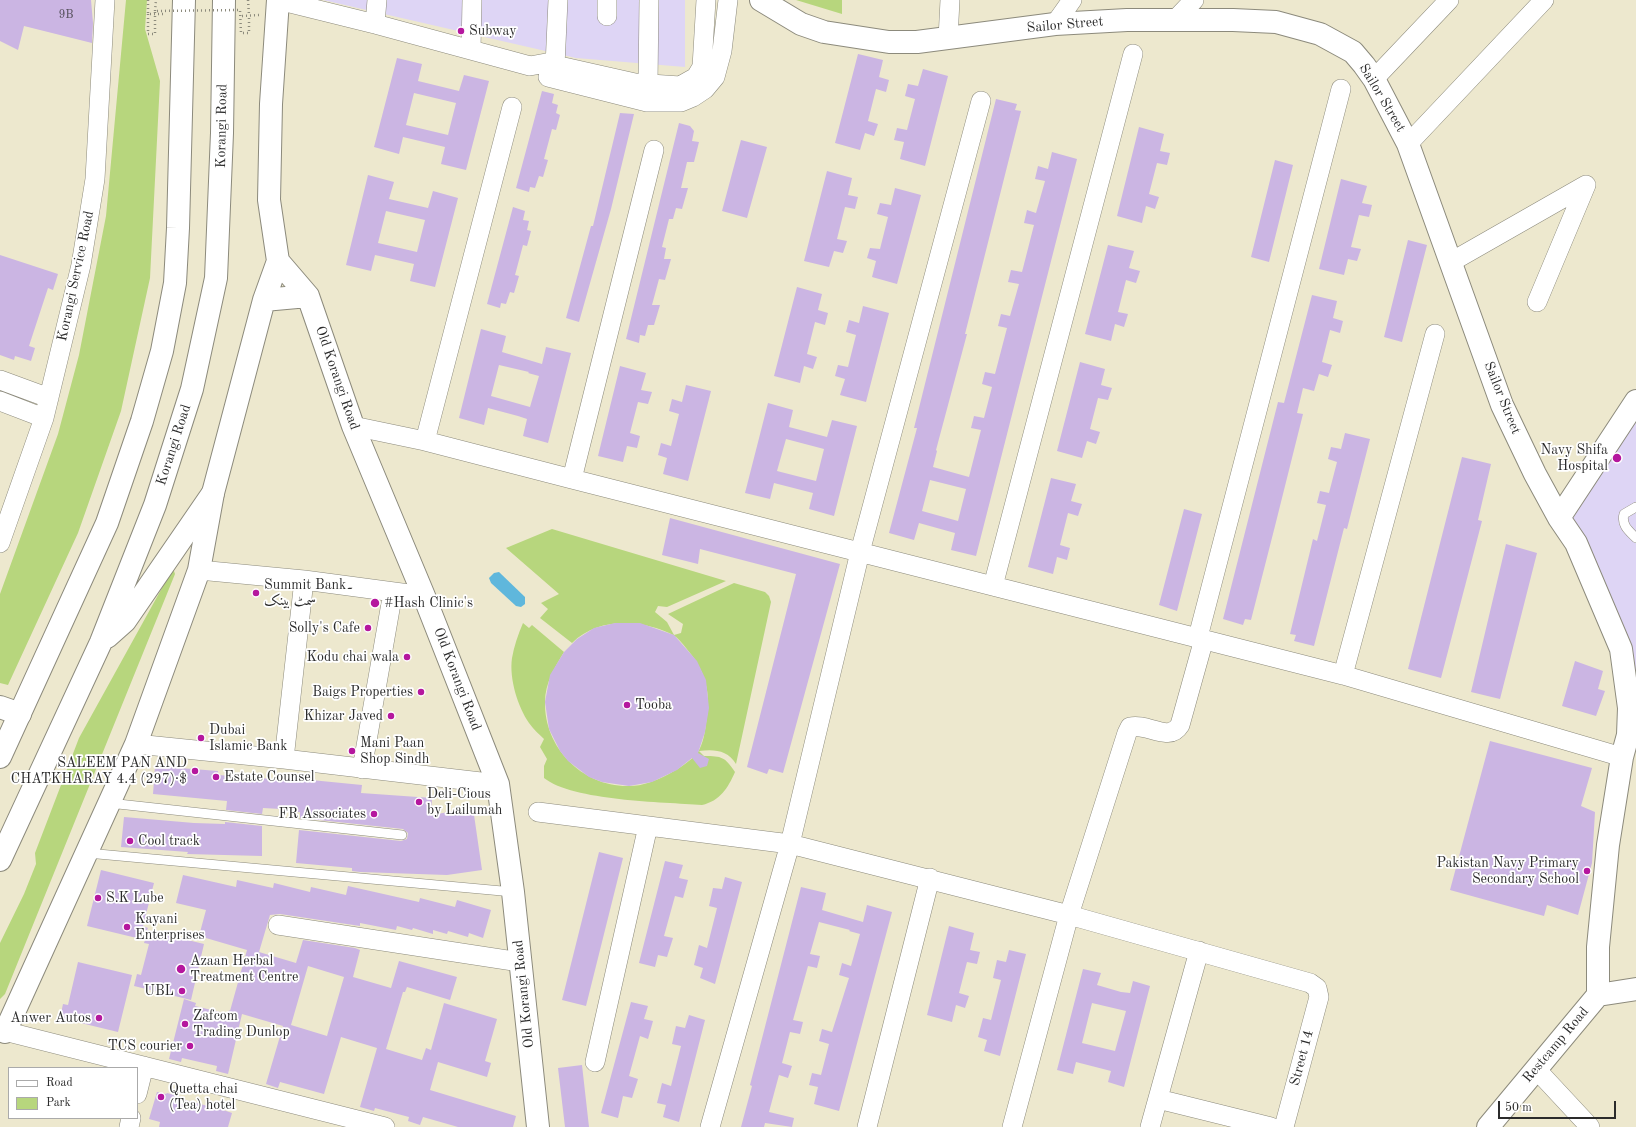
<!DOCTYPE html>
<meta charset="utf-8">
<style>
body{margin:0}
#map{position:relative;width:1636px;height:1127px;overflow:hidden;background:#ede8ce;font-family:"Old Standard TT",serif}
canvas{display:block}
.legend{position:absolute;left:8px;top:1067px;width:130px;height:52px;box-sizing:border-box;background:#fff;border:1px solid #aaa;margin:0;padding:5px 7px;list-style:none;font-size:12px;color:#2b2b2b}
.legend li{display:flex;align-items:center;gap:8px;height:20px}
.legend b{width:20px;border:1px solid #aaa}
.scale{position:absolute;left:1498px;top:1101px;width:118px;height:18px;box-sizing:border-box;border:2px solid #2b2b2b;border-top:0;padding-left:5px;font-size:12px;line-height:14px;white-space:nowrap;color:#2b2b2b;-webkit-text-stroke:3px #fff;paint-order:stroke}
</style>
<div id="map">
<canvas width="1636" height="1127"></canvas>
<ul class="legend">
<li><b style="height:5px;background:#fff"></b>Road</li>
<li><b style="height:11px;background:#b7d67d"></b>Park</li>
</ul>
<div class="scale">50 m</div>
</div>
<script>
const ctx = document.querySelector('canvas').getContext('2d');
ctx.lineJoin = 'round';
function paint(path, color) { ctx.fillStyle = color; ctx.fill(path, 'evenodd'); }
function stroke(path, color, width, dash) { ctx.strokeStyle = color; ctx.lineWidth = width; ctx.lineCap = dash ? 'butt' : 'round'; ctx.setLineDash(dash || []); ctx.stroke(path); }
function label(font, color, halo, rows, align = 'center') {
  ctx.font = font + ' "Old Standard TT",Amiri,serif'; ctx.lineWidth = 3.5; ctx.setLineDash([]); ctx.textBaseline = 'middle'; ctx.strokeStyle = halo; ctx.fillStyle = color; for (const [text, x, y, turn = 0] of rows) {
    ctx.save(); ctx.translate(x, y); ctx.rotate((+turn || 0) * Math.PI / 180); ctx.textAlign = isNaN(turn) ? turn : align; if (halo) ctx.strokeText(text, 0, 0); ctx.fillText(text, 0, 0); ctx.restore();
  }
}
const built = new Path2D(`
 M323,0H685V67L576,58Z
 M1636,399V746L1621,649L1559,518Z`);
const green = new Path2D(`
 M126,0H147L145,29L160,81L150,278L121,411L78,533L8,685L0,683V594L58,434L79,355L106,216Z
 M796,0H842V14Z
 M552,529L726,581L667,607L658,606L655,612L667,622L674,635L681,633L683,624L668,614L734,583L765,592L769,596L771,602L736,764C728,750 714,749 699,751L704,756C722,756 725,757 735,772C728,788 720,801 702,805C663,802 573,801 544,778V766L547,759L540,747L544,739C539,734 533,729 529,723C518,707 509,679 512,658C514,646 518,635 523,623L529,628L532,625L564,652C555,667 545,683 545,702C544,748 583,787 629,786C643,786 655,781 667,775C678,769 690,762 698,752C703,744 705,732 706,723C712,693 705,670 686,648C682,643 678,638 673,635C668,632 662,630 656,628C628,619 594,621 572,643L540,618L548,609L541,603L559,594L506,548Z
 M173,568L175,574L5,994L0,999V943L24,894L36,864L35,853L79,738Z`);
const water = new Path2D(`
 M499,572L525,597V604L521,607L516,606L491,583L489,578L494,573Z`);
const building = new Path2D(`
 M0,0H91L93,23L92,43L24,26L18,50L0,41Z
 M858,54L883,60L879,77L889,80L886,92L876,89L868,121L878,124L874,136L865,133L860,150L835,143Z
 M397,58L422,64L418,81L459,91L464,75L489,81L466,170L441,164L445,147L403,137L399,154L374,147ZM414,93L456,103L448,135L406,125Z
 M923,69L948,76L925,166L900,159L904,142L894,140L897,128L907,130L915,99L905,96L908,84L918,86Z
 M542,91L554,94L552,103L558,105L556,113L560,115L556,130L552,129L544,159L548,160L543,177L539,176L535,188L530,187L529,192L516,188Z
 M996,99L1017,104L1015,110L1021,111L965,334H967L936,450L937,451L933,467L969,477L981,430L971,428L974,416L984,418L992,387L982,384L985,372L995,374L1007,328L998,326L1001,314L1010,316L1019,284L1008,282L1011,270L1022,272L1034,225L1024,223L1027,210L1036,213L1045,181L1035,179L1038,166L1048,169L1052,152L1077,159L976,556L951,550L955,533L919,523L914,540L889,533L917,428H914ZM930,480L966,489L958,521L922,511Z
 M620,113L634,114L611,209L579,322L566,318L591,226H593Z
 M679,123L690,126L694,131L692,141L699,142L694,162H687L681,188H688L682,209L676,208L673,219H669L662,247L666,248L664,259H671L665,280L659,279L652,305H660L654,325H648L645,336L640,335L639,343L626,339Z
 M1139,127L1164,134L1160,151L1170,153L1167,165L1157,163L1149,194L1159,197L1155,209L1146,206L1142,223L1117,216Z
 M741,140L767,147L747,218L722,211Z
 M1275,160L1293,165L1269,262L1251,257Z
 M827,171L852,178L848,195L858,197L855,209L845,207L837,239L847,241L843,253L834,251L829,267L804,261Z
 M368,175L394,182L389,199L428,208L433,191L458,198L435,287L410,281L414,264L375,255L371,271L346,265ZM386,211L425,220L417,252L378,243Z
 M1341,179L1367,186L1362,203L1372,205L1369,217L1359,215L1351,247L1361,249L1357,261L1348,259L1344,275L1319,269Z
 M895,188L921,195L897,284L872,277L876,261L867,258L870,248L880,249L888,217L877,214L880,203L891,205Z
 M513,207L525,211L523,220L529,221L527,230L531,231L527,246L523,245L515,275L519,276L514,293L510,292L506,304L501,303L500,308L487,304Z
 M1408,240L1427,245L1402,342L1384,337Z
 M1108,245L1134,251L1129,268L1140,271L1136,283L1126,280L1118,312L1128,314L1124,327L1115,324L1111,341L1085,334Z
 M0,255L58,274L53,290L48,288L29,346L35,348L31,361L15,356L14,360L0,355Z
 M797,287L822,294L818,310L828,313L825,325L815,322L807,354L817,357L813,369L804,366L800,383L774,376Z
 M1312,295L1337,301L1333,318L1343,321L1340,333L1330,330L1322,362L1332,365L1328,377L1319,374L1314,391L1303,388L1297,413L1303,414L1275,526L1251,620L1245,619L1243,625L1223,619L1278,402L1284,403Z
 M863,306L889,313L866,402L840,395L845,379L835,376L838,365L848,367L856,335L846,332L849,320L859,323Z
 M481,329L506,336L502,352L542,364L546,347L571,353L548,443L523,436L527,419L518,416L488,408L484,425L459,418ZM499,365L529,372L528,373L539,376L530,407L491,396Z
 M1080,362L1105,369L1101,385L1112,388L1108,400L1098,398L1090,429L1100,432L1096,444L1087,441L1082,458L1057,451Z
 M620,366L646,373L641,390L652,392L648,404L638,402L630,433L640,436L637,448L627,446L623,462L598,456Z
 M686,385L711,391L688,481L663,474L667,458L658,455L661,443L671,446L679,414L669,411L672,399L682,402Z
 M768,403L793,410L789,427L827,437L832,420L857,426L834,516L809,509L813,493L774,483L770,499L745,493ZM786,439L824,449L816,481L777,471Z
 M1345,433L1370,439L1347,529L1344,528L1314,646L1294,641L1296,635L1290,634L1313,539L1317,541L1326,505L1317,503L1320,491L1329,493L1337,462L1328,459L1331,447L1341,449Z
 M1462,457L1491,464L1478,520L1482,521L1441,678L1408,669Z
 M1051,478L1076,484L1071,501L1082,504L1078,516L1068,513L1060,545L1070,548L1067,560L1057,557L1053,574L1028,567Z
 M1184,509L1202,514L1177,611L1159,605Z
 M670,518L840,564L783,773L769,769L767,774L747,767L796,574L700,549L698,564L662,555Z
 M1506,544L1537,553L1500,699L1471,692Z
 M615,623H640L674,635L697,661L706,680L709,708L705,732L698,753L709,759L707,766L700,768L692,758L677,770L652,782L629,786L602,782L589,777L568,761L560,751L549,729L545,702L550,675L564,652L577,639L594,628Z
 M1575,661L1603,671L1598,689L1605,691L1596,716L1562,706Z
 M1490,741L1592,768L1581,806L1595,812L1592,863L1578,915L1547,905L1544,916L1450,890Z
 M155,766L218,771V775L301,781V779L362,785L361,793L432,798L431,815L473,808L482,870L447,875L360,872L352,871V868L296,863L299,830L401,841L407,839L408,833L403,829L300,818V812H298V810L263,808L262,814L226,810L227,801L153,794Z
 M124,817L194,823L225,824V822L262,826V856L187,854L188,852L121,847Z
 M599,852L623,858L586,1006L562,1000Z
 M665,861L683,865L679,878L688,880L683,898L675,896L664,936L673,938L667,957L658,955L655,967L639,963Z
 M101,870L154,883L143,926L148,928L147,930L204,944L191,1000L134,986L137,974L141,975L149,944L144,943L145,940L87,926Z
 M183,875L236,887L237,880L273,888L274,883L310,892L311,887L346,895L348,886L419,902L420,898L455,907L457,900L491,910L483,938L469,933L468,937L448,931L447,934L433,930V934L413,928L412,930L397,926L396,930L360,923V926L280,914L270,915L259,952L296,963L303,940L355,948L360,950L353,977L391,988L399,961L457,977L450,1000L407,987L405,992H403L386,1049L422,1060L426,1048L431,1050L444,1003L497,1019L485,1061L491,1063L487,1077L438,1062L430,1090L516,1116L513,1127H458L423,1117L420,1125L408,1121L409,1117L375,1108L374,1111L360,1107L377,1048L341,1037L324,1094L280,1082L278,1088L266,1084L283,1026L242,1014L228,1074L216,1071L217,1066L182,1058L181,1062L169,1059L184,999L196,1003L195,1006L228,1014L229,1010L230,1011L247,950L199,936L206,910L176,903ZM308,966L344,977L327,1036L291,1025Z
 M725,877L742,882L715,984L700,978L703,968L694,965L699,945L707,948L717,908L709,906L713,888L722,889Z
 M801,887L826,893L822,910L863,922L867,905L892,912L839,1111L814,1104L818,1087L809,1085L812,1073L821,1075L829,1044L819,1041L822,1029L832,1032L849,978L839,975L842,963L851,966L860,934L849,931L850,930L819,922L810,954L820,956L817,968L808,966L793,1020L803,1022L800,1034L790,1032L782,1063L792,1066L788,1078L779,1075L769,1112L794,1118L792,1127L765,1123L764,1127H741L752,1086L750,1085Z
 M949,926L974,933L970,950L980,952L977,964L967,962L959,993L969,996L965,1008L956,1005L952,1022L927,1015Z
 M1009,950L1026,954L1000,1056L984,1051L987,1040L978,1037L983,1018L991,1020L1001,980L993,978L997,960L1006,962Z
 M78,962L132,975L118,1032L60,1018L63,1004L68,1005Z
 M1083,969L1101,973L1097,985L1121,992L1130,993L1133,981L1150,986L1124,1087L1108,1082L1111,1071L1076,1062L1073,1074L1057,1070ZM1092,1003L1126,1011L1115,1051L1082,1043Z
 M631,1002L648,1006L644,1019L653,1021L648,1039L640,1036L629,1076L638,1079L632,1098L623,1096L618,1118L601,1113Z
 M689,1015L705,1020L679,1122L663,1117L666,1105L657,1103L662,1083L671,1086L681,1046L672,1044L676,1026L685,1028Z
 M582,1065L589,1127H565L558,1068Z
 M157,1092L166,1094L167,1093L182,1097L181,1099L208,1106L209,1105L232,1113L228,1127H159L160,1122L149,1119Z`);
const path = new Path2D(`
 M148,0V14H166
 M248,0L249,15
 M155,11L156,0
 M242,16L259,15`);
const lane = new Path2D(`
 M1636,507L1624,514C1621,525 1629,531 1636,538
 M109,803L402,835
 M87,853L513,892`);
const street = new Path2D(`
 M278,0L375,24L530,66L546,63L635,83L680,86L696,77L702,67L706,0
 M607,0V16
 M1175,20L1194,0
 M375,24L377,0
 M1055,24L1072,0
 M948,39L950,0
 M471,49L472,0
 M555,66L558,0
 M548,77L647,102H681L693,97L705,89L715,77L722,51L728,0
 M1374,79L1449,0
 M648,85L649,0
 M981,101L860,552L790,844L1069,915L1310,983L1317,988L1319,997L1284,1127
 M1408,144L1544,0
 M1451,262L1586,185L1537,302
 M0,380L49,398
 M0,401L44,418
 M353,426L425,441L572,479L1343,675L1622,757
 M425,441L512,107
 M572,479L654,150
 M0,543L44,418L81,265L95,179L105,0
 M199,570L304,580L424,596
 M993,586L1133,54
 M1198,637L1341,89
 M1343,675L1435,334
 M136,744L284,759L498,784
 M284,759L304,580
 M362,769L393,592
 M538,812L790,844L710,1127
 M278,925L520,962
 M0,1030L385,1127
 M595,1062L648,826
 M1536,1069L1590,1127
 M137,1094L144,1066
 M1158,1099L1271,1127
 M129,1127L131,1118
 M867,1127L930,878
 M1012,1127L1069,915L1127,733L1130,727C1148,723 1169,743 1180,725L1204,639
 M1150,1127L1199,951`);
const secondary = new Path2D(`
 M761,0L801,24L824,32L889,42H917L1055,24L1127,20H1233L1276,22L1320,34L1353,52L1364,65L1374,79L1408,144L1502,405L1535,474L1559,518L1576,543L1621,649L1629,708L1628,735L1622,757L1608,845L1598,947V995
 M278,261L308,296L353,426L424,596L498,784L513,892L538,1127
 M264,300L308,296
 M1559,518L1636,401
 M0,707L20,714
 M5,1032L136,744L199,570L213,493L264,300L278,261L269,200L271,104L278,0
 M1488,1127L1598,995L1636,989`);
const primary = new Path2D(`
 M107,637L125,621L213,493
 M0,757L107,523L142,421L162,351L175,283L178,228L184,0
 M0,860L101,642L155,505L192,389L216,278L222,133L224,0`);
const pathBridge = new Path2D(`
 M148,14V34H155V11L240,10L241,33H249V15`);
const markers = [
 [461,31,4,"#b5179e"],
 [1617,458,5,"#b5179e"],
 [256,593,4,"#b5179e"],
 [375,603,5,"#b5179e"],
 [368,628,4,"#b5179e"],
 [407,657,4,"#b5179e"],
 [421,692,4,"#b5179e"],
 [627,705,4,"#b5179e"],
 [391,716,4,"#b5179e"],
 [201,738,4,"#b5179e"],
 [352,751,4,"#b5179e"],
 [195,771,4,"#b5179e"],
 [216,777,4,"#b5179e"],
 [419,802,4,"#b5179e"],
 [374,814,4,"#b5179e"],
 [130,841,4,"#b5179e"],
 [1587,871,4,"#b5179e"],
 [98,898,4,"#b5179e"],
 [127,927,4,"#b5179e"],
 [181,969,5,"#b5179e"],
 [182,991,4,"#b5179e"],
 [99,1018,4,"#b5179e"],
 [185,1024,4,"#b5179e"],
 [190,1046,4,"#b5179e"],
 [161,1097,4,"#b5179e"]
];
const numberNames = [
 ["9B",66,15]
];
const streetNames = [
 ["Sailor Street",1065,25,-5],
 ["Sailor Street",1382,98,59],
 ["Korangi Road",222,126,-89],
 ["Korangi Service Road",76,276,-78],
 ["Old Korangi Road",337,378,71],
 ["Sailor Street",1502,398,68],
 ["Korangi Road",174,445,-72],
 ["Old Korangi Road",457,679,69],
 ["Old Korangi Road",524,994,-96],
 ["Restcamp Road",1556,1045,-50],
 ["Street 14",1302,1058,-75]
];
const poiNames = [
 ["Subway",469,31],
 ["Navy Shifa",1608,450,"right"],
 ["Hospital",1608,466,"right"],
 ["Summit Bank۔",264,585],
 ["سمٹ بینک",264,601],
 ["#Hash Clinic's",384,603],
 ["Solly's Cafe",360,628,"right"],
 ["Kodu chai wala",399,657,"right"],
 ["Baigs Properties",413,692,"right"],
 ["Tooba",635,705],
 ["Khizar Javed",383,716,"right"],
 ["Dubai",209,730],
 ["Islamic Bank",209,746],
 ["Mani Paan",360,743],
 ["Shop Sindh",360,759],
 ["SALEEM PAN AND",187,763,"right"],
 ["CHATKHARAY 4.4 (297)·$",187,779,"right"],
 ["Estate Counsel",224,777],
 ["Deli-Cious",427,794],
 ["by Lailumah",427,810],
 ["FR Associates",366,814,"right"],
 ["Cool track",138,841],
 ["Pakistan Navy Primary",1579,863,"right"],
 ["Secondary School",1579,879,"right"],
 ["S.K Lube",106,898],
 ["Kayani",135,919],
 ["Enterprises",135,935],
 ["Azaan Herbal",190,961],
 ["Treatment Centre",190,977],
 ["UBL",174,991,"right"],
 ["Zafcom",193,1016],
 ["Trading Dunlop",193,1032],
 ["Anwer Autos",91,1018,"right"],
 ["TCS courier",182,1046,"right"],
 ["Quetta chai",169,1089],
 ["(Tea) hotel",169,1105]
];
paint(built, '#ded5f5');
paint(green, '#b7d67d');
paint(water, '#5fb7dc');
paint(building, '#cbb5e3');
stroke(lane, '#8c8a7c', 10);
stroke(street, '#8c8a7c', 20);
stroke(secondary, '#8c8a7c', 24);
stroke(primary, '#8c8a7c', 24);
stroke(path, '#8c8a7c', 2.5, [1, 3]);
stroke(lane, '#fff', 9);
stroke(street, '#fff', 19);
stroke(secondary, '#fff', 22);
stroke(primary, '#fff', 22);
stroke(pathBridge, '#8c8a7c', 2.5, [1, 3]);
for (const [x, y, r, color] of markers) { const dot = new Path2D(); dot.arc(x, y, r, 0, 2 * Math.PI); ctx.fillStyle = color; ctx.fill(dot); stroke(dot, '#fff', 1.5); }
label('12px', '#534e59', null, numberNames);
label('14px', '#2b2b2b', '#fff', streetNames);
label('14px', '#2b2b2b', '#fff', poiNames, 'left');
</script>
